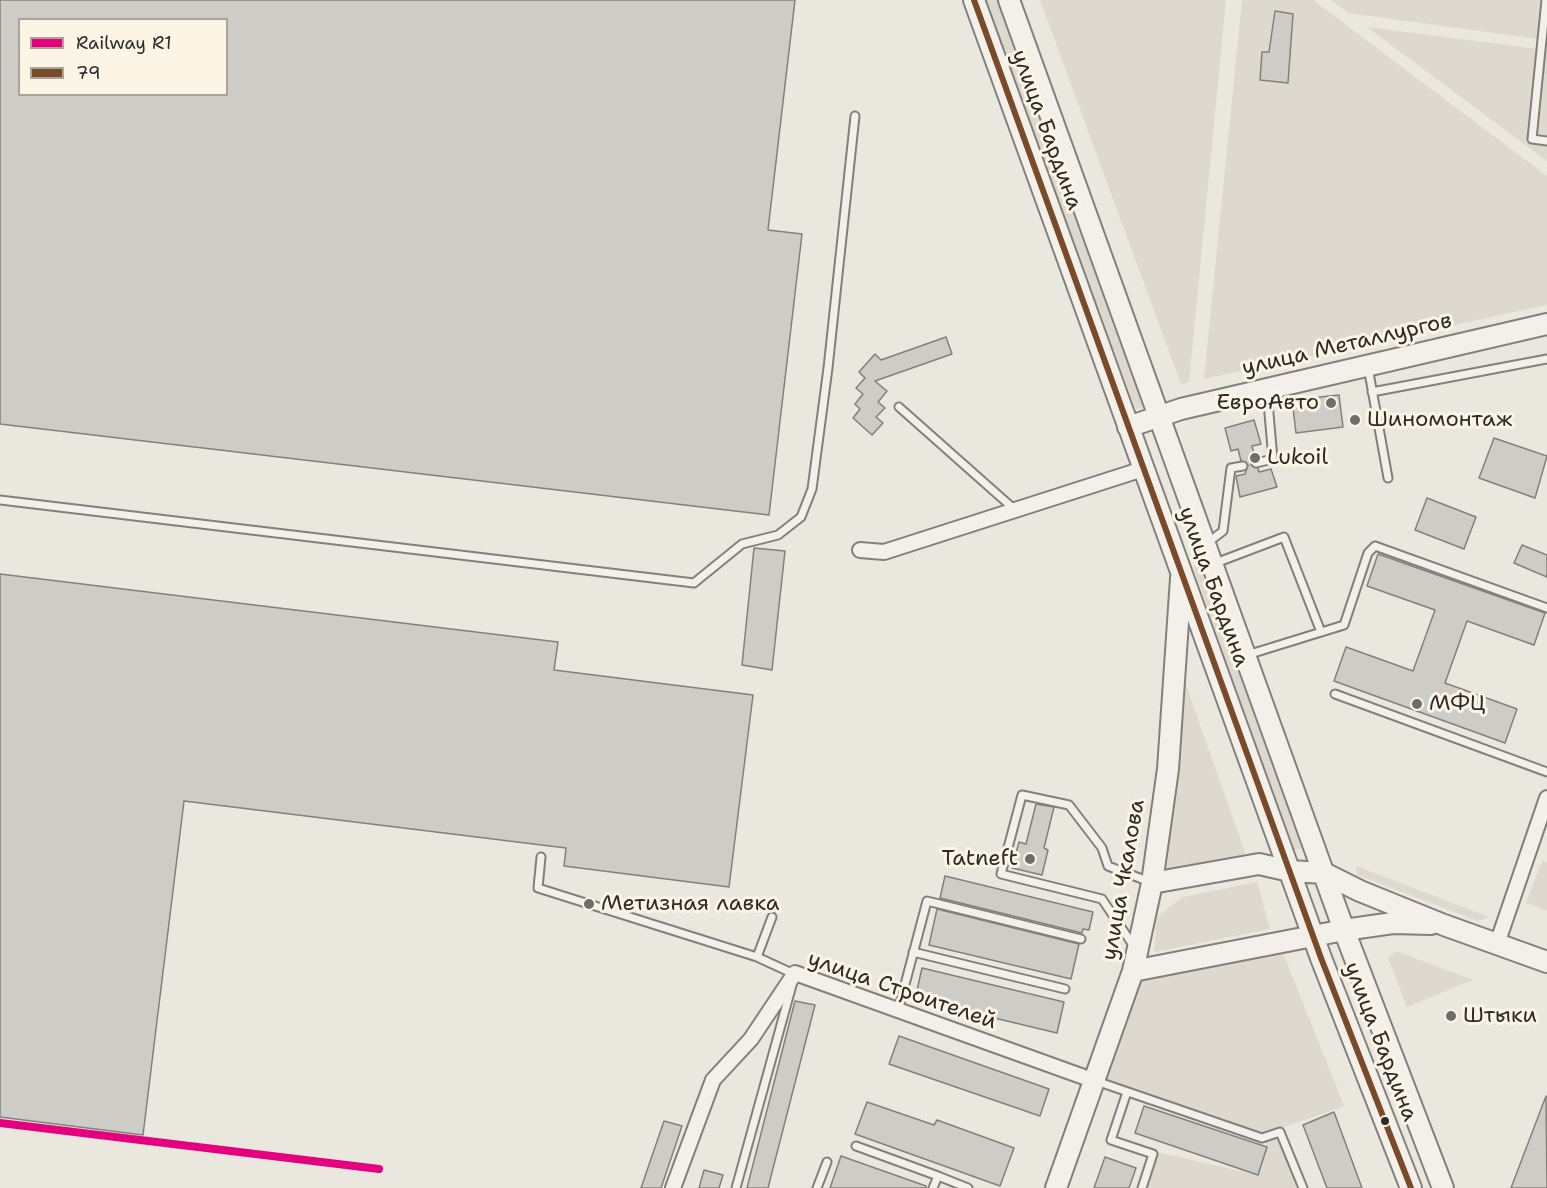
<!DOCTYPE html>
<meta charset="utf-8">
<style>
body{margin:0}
#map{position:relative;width:1547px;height:1188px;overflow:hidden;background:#eae7df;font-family:"Shantell Sans",sans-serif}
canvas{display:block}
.legend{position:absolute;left:18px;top:18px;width:210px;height:78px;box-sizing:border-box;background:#fcf5e5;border:2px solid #a8a49b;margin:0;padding:8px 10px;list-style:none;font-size:18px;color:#2b2b2b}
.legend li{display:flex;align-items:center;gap:12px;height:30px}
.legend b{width:30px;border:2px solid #a8a49b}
</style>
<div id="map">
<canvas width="1547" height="1188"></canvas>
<ul class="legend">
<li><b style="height:8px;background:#e5007d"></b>Railway R1</li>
<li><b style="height:8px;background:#7a4b2a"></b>79</li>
</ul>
</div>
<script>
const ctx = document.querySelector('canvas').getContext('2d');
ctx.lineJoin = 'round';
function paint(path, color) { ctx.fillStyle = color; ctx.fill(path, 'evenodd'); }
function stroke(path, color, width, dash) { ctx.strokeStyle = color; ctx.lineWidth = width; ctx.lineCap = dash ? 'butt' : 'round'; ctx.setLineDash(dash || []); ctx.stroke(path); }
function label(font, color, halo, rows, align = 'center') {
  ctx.font = font + ' "Shantell Sans",sans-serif'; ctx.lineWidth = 6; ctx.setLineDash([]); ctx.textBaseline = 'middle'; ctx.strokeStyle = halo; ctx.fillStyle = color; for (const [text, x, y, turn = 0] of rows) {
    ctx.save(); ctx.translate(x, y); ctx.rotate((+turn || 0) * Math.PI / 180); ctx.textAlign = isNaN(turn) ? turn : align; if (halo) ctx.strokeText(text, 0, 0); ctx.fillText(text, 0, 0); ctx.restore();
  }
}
const green = new Path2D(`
 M983,0H997L1147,406L1136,409Z
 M1040,0H1226L1189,382L1181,384Z
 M1242,0H1313L1547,176V305L1204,379Z
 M1331,0H1547V161L1367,27L1538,49L1543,44L1538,39L1348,13Z
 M1204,562L1307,848L1293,850L1193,566Z
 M1185,682L1248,861L1183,875L1167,867Z
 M1542,861L1547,863V911L1526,903Z
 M1356,866L1489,917L1478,921L1357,875Z
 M1257,882L1270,929L1154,952L1157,917L1183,897Z
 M1281,948L1344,1106L1262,1135L1101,1080L1137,976Z
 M1396,951L1473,980L1407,1007L1388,958Z
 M1279,1135L1300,1188H1145L1157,1152L1257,1175L1267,1147L1264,1140Z`);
const building = new Path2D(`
 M0,0H795L768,230L802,234L769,515L0,424ZM20,20H226V94H20Z
 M1275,11L1293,14L1288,83L1260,80L1262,52H1269Z
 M946,337L952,354L875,381L887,391L878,402L885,408L876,417L883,423L872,435L853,418L860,409L855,404L863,394L856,388L865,378L859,372L875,354L881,360Z
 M1339,395L1343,427L1296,433L1292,400Z
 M1254,420L1261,444L1252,446L1255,457L1251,465L1258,468L1259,472L1271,469L1277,487L1240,497L1236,476L1245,474L1248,465L1241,461L1238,449L1231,451L1225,428Z
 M1494,438L1547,456L1535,498L1479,478Z
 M1427,498L1476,517L1464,549L1415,530Z
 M1522,545L1547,555V577L1514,563Z
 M754,548L785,551L772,670L742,665Z
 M1378,554L1545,613L1534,645L1467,621L1445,683L1517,709L1505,743L1334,681L1346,647L1413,671L1435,610L1367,586Z
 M0,574L558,642L554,670L753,695L729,887L564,866L566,848L184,801L143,1135L0,1117Z
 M1036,804L1054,807L1044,848L1048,850L1042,875L1012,868L1019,842L1026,844Z
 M945,876L1093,912L1089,930L1083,929L1082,933L940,898Z
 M937,909L1079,944L1071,979L929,945Z
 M922,968L1064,1002L1057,1033L915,999Z
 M795,1001L815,1005L768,1188H747Z
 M899,1036L1049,1089L1040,1116L889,1064Z
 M1546,1096L1547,1188H1511Z
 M867,1102L934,1125L937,1120L1014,1148L1000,1186L855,1134Z
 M1144,1106L1267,1147L1258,1175L1135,1133Z
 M1334,1112L1362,1188H1327L1303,1125Z
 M664,1121L682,1126L661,1188H641Z
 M841,1156L926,1186V1188H830Z
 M1105,1157L1136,1168L1129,1188H1094Z
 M704,1170L723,1175L719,1188H699Z`);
const lane = new Path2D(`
 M1546,0L1532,139L1547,141
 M1368,367L1388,478
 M1372,392L1547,359
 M899,407L1014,509
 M1256,463L1273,459L1267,391
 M0,500L694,583L742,544L778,535L801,517L812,489L828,368L855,116
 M1206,544L1223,531L1231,468L1243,466
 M1213,564L1284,537L1321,632
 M1247,655L1344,625L1368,553L1375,546L1547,608
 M1335,694L1547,772
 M541,857L538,888L757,957L794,974
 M1135,948L1102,899L1001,874L1022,795L1069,805L1102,848L1108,866L1150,882
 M913,952L1065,989
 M757,957L772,917
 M898,1011L927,901L1081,939
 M1096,1081L1262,1138L1280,1132L1303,1188
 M1127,1092L1111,1140L1153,1154L1142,1188
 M856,1146L938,1176
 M736,1188L792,985
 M817,1188L827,1162
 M933,1188L938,1176L968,1188`);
const street = new Path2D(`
 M860,550L884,552L1143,469
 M1497,944L1547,798
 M673,1188L713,1080L751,1039L795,973L1095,1081`);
const secondary = new Path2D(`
 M974,0L1321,958L1411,1188
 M1009,0L1344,930L1443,1188
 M1128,427L1181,409L1547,324
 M1152,883L1259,864L1290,871L1324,873L1360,891L1444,925L1547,962
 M1133,971L1344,930L1393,923L1431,924
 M1056,1188L1133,971L1152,883L1168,769L1181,578`);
const bus1 = new Path2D(`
 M974,0L1321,958L1411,1188`);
const rail1 = new Path2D(`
 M0,1123L379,1169`);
const markers = [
 [1331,403,6,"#6e6d6a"],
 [1355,420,6,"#6e6d6a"],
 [1255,458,6,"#6e6d6a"],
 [1417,704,6,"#6e6d6a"],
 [1030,859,6,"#6e6d6a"],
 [589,904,6,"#6e6d6a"],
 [1451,1016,6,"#6e6d6a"],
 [1385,1121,5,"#2b2b2b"]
];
const streetNames = [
 ["улица Бардина",1046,130,70],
 ["улица Металлургов",1347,345,-13],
 ["улица Бардина",1213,587,70],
 ["улица Чкалова",1124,880,-80],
 ["улица Строителей",902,991,19],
 ["улица Бардина",1380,1042,69]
];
const poiNames = [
 ["ЕвроАвто",1319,403,"right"],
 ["Шиномонтаж",1367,420],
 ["Lukoil",1267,458],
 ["МФЦ",1429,704],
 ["Tatneft",1018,859,"right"],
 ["Метизная лавка",601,904],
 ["Штыки",1463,1016]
];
paint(green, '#ddd9ce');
paint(building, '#ceccc6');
stroke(building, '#81807c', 1.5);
stroke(lane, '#81807c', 11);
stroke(street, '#81807c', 18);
stroke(secondary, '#81807c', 24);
stroke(lane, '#f3f0ea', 7);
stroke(street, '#f3f0ea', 14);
stroke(secondary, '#f3f0ea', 20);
stroke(bus1, '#7a4b2a', 6);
stroke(rail1, '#e5007d', 8);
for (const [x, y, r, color] of markers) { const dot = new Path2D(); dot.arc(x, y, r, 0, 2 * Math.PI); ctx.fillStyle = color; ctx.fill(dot); stroke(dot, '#fcf5e5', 2); }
label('22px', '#2b2b2b', '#fcf5e5', streetNames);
label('22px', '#2b2b2b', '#fcf5e5', poiNames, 'left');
</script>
